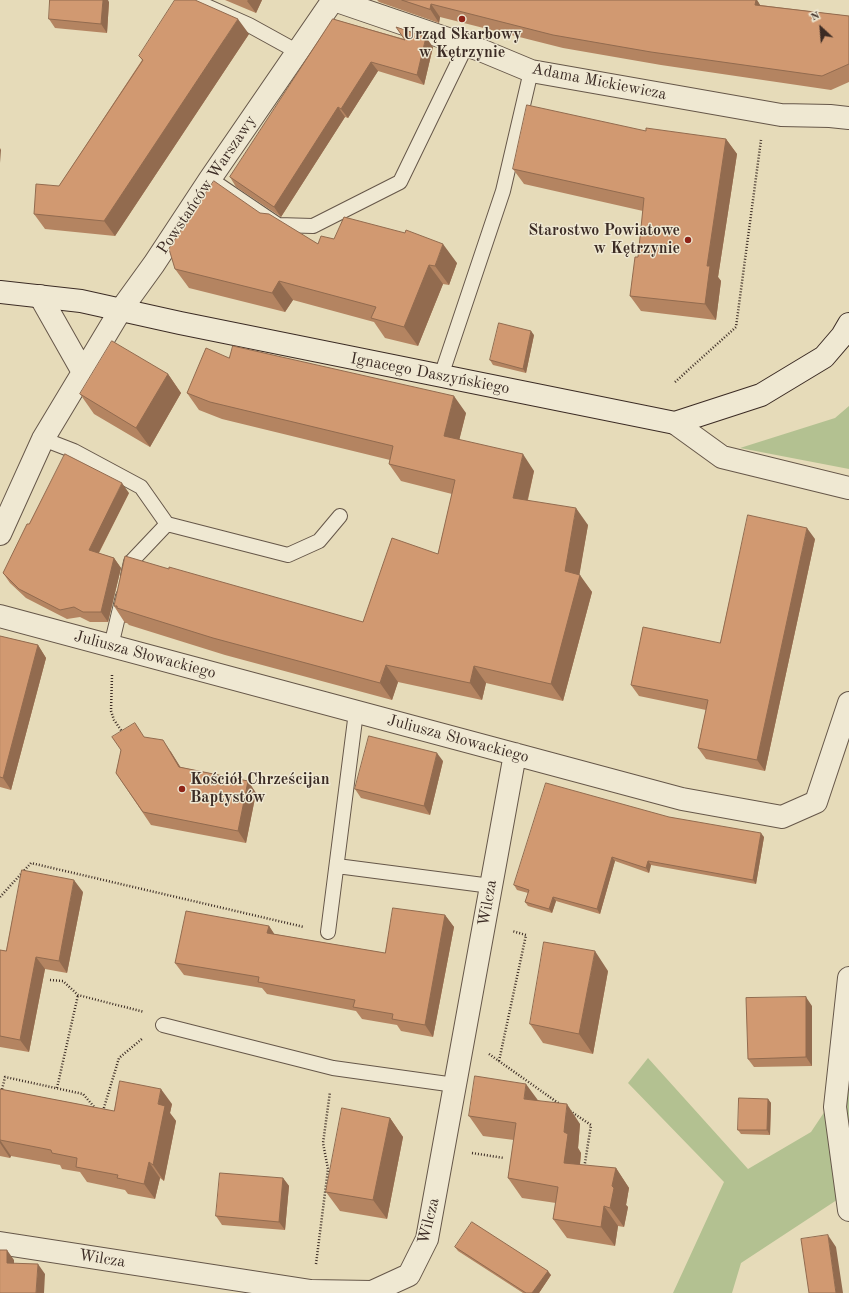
<!DOCTYPE html>
<meta charset="utf-8">
<style>
body{margin:0}
#map{position:relative;width:849px;height:1293px;overflow:hidden;background:#e6dbb9;font-family:"Old Standard TT",serif}
canvas{display:block}
.north{position:absolute;left:801px;top:8px;width:40px;height:40px;-webkit-text-stroke:3px #efe8d2;paint-order:stroke;rotate:334deg;font-size:11px;font-weight:700;line-height:16px;text-align:center;color:#3b2b24}
.north::after{content:'';display:block;margin:auto;width:14px;height:18px;background:#3b2b24;clip-path:polygon(50% 0,100% 100%,50% 72%,0 100%)}
</style>
<div id="map">
<canvas width="849" height="1293"></canvas>
<div class="north">N</div>
</div>
<script>
const ctx = document.querySelector('canvas').getContext('2d');
ctx.lineJoin = 'round';
function paint(path, color) { ctx.fillStyle = color; ctx.fill(path, 'evenodd'); }
function stroke(path, color, width, dash) { ctx.strokeStyle = color; ctx.lineWidth = width; ctx.lineCap = dash ? 'butt' : 'round'; ctx.setLineDash(dash || []); ctx.stroke(path); }
function label(font, color, halo, rows, align = 'center') {
  ctx.font = font + ' "Old Standard TT",serif'; ctx.lineWidth = 3; ctx.setLineDash([]); ctx.textBaseline = 'middle'; ctx.strokeStyle = halo; ctx.fillStyle = color; for (const [text, x, y, turn = 0] of rows) {
    ctx.save(); ctx.translate(x, y); ctx.rotate((+turn || 0) * Math.PI / 180); ctx.textAlign = isNaN(turn) ? turn : align; if (halo) ctx.strokeText(text, 0, 0); ctx.fillText(text, 0, 0); ctx.restore();
  }
}
const green = new Path2D(`
 M849,406V469L740,448L835,418Z
 M648,1058L748,1169L811,1132L849,1075V1192L741,1263L732,1293H673L724,1182L628,1083Z`);
const path = new Path2D(`
 M675,382L736,327L761,140
 M112,675L111,711L114,720L123,733
 M0,897L31,863L304,927
 M50,980L63,981L78,995L144,1012
 M489,1054L561,1105
 M499,1061L526,935L512,931
 M57,1088L78,995
 M0,1098L5,1077L83,1094L96,1109
 M103,1111L119,1058L143,1038
 M570,1111L591,1125L584,1169
 M472,1153L504,1158
 M316,1264L328,1169L323,1143L330,1092`);
const service = new Path2D(`
 M193,0L249,25L298,52
 M210,179L278,225L313,226L400,182L466,46
 M441,376L503,191L531,71
 M43,439L74,451L141,487L167,524L288,555L319,541L340,516
 M128,576L131,562L167,524
 M111,646L123,596
 M337,866L491,886
 M328,932L356,712
 M163,1025L333,1068L455,1085`);
const minor = new Path2D(`
 M334,0L483,51L531,71L781,115L830,116L849,118
 M120,311L154,264L210,179L333,0
 M675,423L722,457L849,488
 M0,616L682,799L782,817L816,802L849,703
 M849,978L835,1107L849,1210
 M0,1243L311,1291L372,1292L409,1275L427,1239L515,754`);
const tertiary = new Path2D(`
 M40,296L83,372
 M0,534L43,439L120,311`);
const secondary = new Path2D(`
 M0,292L81,301L180,323L675,423L761,395L824,357L842,336L849,324`);
const wall = new Path2D(`
 M225,0H262L256,13Z
 M377,0H757L760,5L849,16V82L831,90L661,65L563,48L440,17L439,23L379,2Z
 M109,2L107,33L55,28L49,19Z
 M333,19L433,47L424,85L378,71L348,118L345,117L281,217L236,187L230,177Z
 M249,34L115,236L45,229L34,214L59,186L142,60L139,56Z
 M646,131L726,139L737,154L718,277L721,281L716,320L641,311L630,296L638,257L643,211L524,184L513,169Z
 M260,213L318,244L457,263L449,285L443,284L418,346L385,338L374,322L293,300L285,312L189,288L175,269Z
 M534,335L526,373L493,365L490,360Z
 M229,358L466,413L459,440L534,471L528,500L588,525L579,575L592,592L563,701L486,683L482,700L398,682L392,700L225,655L129,625L127,623H125L114,606L169,569L363,622L438,554L452,494L401,481L389,464L390,460L222,419L199,410L187,393Z
 M168,374L181,393L150,447L94,414L80,394Z
 M129,493L99,553L114,558L121,568L108,622H90L80,617L67,619L26,598L10,583L3,573L29,524Z
 M815,539L765,771L706,759L698,748L706,710L639,696L631,685L720,643Z
 M0,636L38,645L46,658L11,790L0,787Z
 M144,737L171,752L180,767L248,781L256,793L246,843L151,825L116,773L121,750Z
 M443,761L430,815L361,798L355,789Z
 M669,817L764,837L756,884L651,865L649,873L615,861L600,914L556,901L552,913L528,906L525,902L528,893L517,890L514,885Z
 M83,892L67,973L45,969L29,1052L0,1047V950L6,951Z
 M445,915L454,927L433,1037L401,1031L397,1025L362,1019L356,1011L267,994L262,988L184,975L175,963L269,926L274,934L385,953Z
 M608,971L593,1054L543,1043L530,1024Z
 M812,1006V1066L754,1067L748,1059Z
 M0,1089L114,1111L172,1104L170,1113L176,1121L164,1181L160,1178L155,1199L128,1194L125,1190L87,1182L80,1172L62,1169L60,1165L11,1156L10,1158L0,1156Z
 M768,1099L771,1103L770,1135L741,1134L738,1130Z
 M538,1100L580,1124L578,1148L581,1153L580,1165L616,1168L629,1188L626,1205L628,1207L624,1227L618,1226L615,1246L567,1238L553,1219L556,1203L522,1198L508,1178L514,1140L483,1136L469,1116Z
 M390,1118L403,1137L387,1219L340,1211L326,1192Z
 M283,1178L289,1186L285,1230L222,1225L216,1216Z
 M455,1247L551,1275L539,1293H523L458,1251Z`);
const shadedWall = new Path2D(`
 M103,0H108L109,2L107,33L101,24Z
 M248,0H262L256,13L247,1Z
 M756,0H757L765,13L755,5Z
 M431,4L440,17L439,23L430,9Z
 M238,19L249,34L115,236L104,221Z
 M426,37L433,47L424,85L417,75Z
 M371,62L378,71L348,118L341,109Z
 M338,107L345,117L281,217L274,207Z
 M726,139L737,154L718,277L721,281L716,320L705,304L707,266Z
 M0,148L1,150L0,163Z
 M443,244L457,263L449,285L435,266Z
 M429,265L443,284L418,346L404,327Z
 M279,281L293,300L285,312L272,293Z
 M531,331L534,335L526,373L523,369Z
 M168,374L181,393L150,447L136,428Z
 M454,396L466,413L456,453L444,436Z
 M523,454L534,471L524,515L513,498Z
 M122,483L129,493L95,560L89,550Z
 M576,508L588,525L578,583L580,575L592,592L563,701L551,684L565,571Z
 M807,528L815,539L765,771L757,760Z
 M114,558L121,568L108,622L101,612Z
 M38,645L46,658L11,790L3,778Z
 M386,665L398,682L392,700L380,683Z
 M474,666L486,683L482,700L470,683Z
 M163,740L171,752L188,779L179,767Z
 M437,753L443,761L430,815L424,806Z
 M248,781L256,793L246,843L238,831Z
 M761,833L764,837L756,884L753,880Z
 M612,857L615,861L600,914L597,909Z
 M648,861L651,865L649,873L646,868Z
 M74,880L83,892L67,973L59,961Z
 M553,897L556,901L552,913L549,909Z
 M445,915L454,927L433,1037L425,1025Z
 M269,926L277,938L267,933Z
 M595,951L608,971L593,1054L579,1034Z
 M36,957L45,969L29,1052L20,1040Z
 M806,997L812,1006V1066L806,1057Z
 M526,1084L540,1103L524,1099Z
 M161,1089L172,1104L170,1113L176,1121L164,1181L153,1165L158,1104Z
 M768,1099L771,1103L770,1135L767,1130Z
 M567,1104L580,1124L578,1148L581,1153L578,1183L564,1163V1132Z
 M390,1118L403,1137L387,1219L373,1200Z
 M0,1140L11,1156L10,1158L0,1143Z
 M149,1162L160,1178L155,1199L144,1184Z
 M616,1168L629,1188L626,1205L628,1207L624,1227L610,1208L612,1186Z
 M283,1178L289,1186L285,1230L279,1222Z
 M604,1206L618,1226L615,1246L601,1227Z
 M828,1235L836,1247L843,1293H836Z
 M7,1250L14,1260V1272L7,1263Z
 M38,1264L45,1274L44,1293H36Z
 M548,1271L551,1275L539,1293H532Z`);
const building = new Path2D(`
 M50,0H103L101,24L49,19Z
 M175,0H195L238,19L104,221L34,214L36,184L59,186L143,60L139,56Z
 M402,0H756L755,5L849,16V64L822,76L651,52L553,35L431,4L430,9Z
 M333,19L405,40L396,27L426,37L417,75L371,62L341,109L338,107L274,207L230,177Z
 M527,105L646,131V128L726,139L707,266H710L705,304L630,296L635,257H638L644,198L513,169Z
 M214,181L260,213L269,214L318,244L321,236L334,239L344,217L405,233L406,230L443,244L435,266L429,265L404,327L371,318L376,307L279,281L272,293L175,269L169,249Z
 M499,323L531,331L523,369L490,360Z
 M112,341L168,374L136,428L80,394Z
 M233,346L454,396L444,436L523,454L513,498L576,508L565,571L580,575L551,684L474,666L470,683L386,665L380,683L213,638L117,608V606H114L125,556L169,569V567L363,622L392,538L438,554L455,480L389,464L393,446L210,402L187,393L206,348L229,358Z
 M65,454L122,483L89,550L114,558L101,612H83L74,607L60,610L19,589L3,573L27,524H29Z
 M748,515L807,528L757,760L698,748L708,700L631,685L643,627L720,643Z
 M0,636L38,645L3,778L0,777Z
 M135,723L144,737L163,740L179,767L248,781L238,831L143,812L116,773L121,750L112,737Z
 M369,736L437,753L424,806L355,789Z
 M546,783L669,817L761,833L753,880L648,861L646,868L612,857L597,909L553,897L549,909L525,902L529,890L514,885Z
 M22,870L74,880L59,961L36,957L20,1040L0,1036V950L6,951Z
 M393,908L445,915L425,1025L392,1019L393,1014L353,1007L355,1000L258,982L259,977L175,963L186,911L269,926L267,933L385,953Z
 M544,942L595,951L579,1034L530,1024Z
 M806,997V1057L748,1059L746,998Z
 M475,1076L526,1084L524,1099L567,1104L564,1132L568,1134L564,1163L616,1168L612,1186L614,1188L610,1208L604,1206L601,1227L553,1219L558,1187L508,1178L516,1123L469,1116Z
 M120,1081L161,1089L158,1104L165,1106L153,1165L149,1162L144,1184L117,1178L118,1175L76,1167L77,1158L52,1153L51,1150L0,1140V1089L114,1111Z
 M739,1098L768,1099L767,1130H738Z
 M342,1108L390,1118L373,1200L326,1192Z
 M220,1173L283,1178L279,1222L216,1216Z
 M472,1222L548,1271L532,1293H526L455,1247Z
 M828,1235L836,1293H809L801,1239Z
 M0,1250H7V1263L38,1264L36,1293H0Z`);
const markers = [
 [462,19,4,"#8f2418"],
 [688,240,4,"#8f2418"],
 [182,789,4,"#8f2418"]
];
const poiNames = [
 ["Urząd Skarbowy",462,35],
 ["w Kętrzynie",462,53],
 ["Starostwo Powiatowe",680,231,"right"],
 ["w Kętrzynie",680,249,"right"],
 ["Kościół Chrześcijan",190,780,"left"],
 ["Baptystów",190,798,"left"]
];
const streetNames = [
 ["Adama Mickiewicza",599,82,11],
 ["Powstańców Warszawy",207,185,-56],
 ["Ignacego Daszyńskiego",430,374,11],
 ["Juliusza Słowackiego",145,655,15],
 ["Juliusza Słowackiego",458,739,15],
 ["Wilcza",488,903,-80],
 ["Wilcza",429,1221,-76],
 ["Wilcza",102,1259,9]
];
paint(green, '#b3c191');
stroke(service, '#665749', 16);
stroke(minor, '#665749', 24);
stroke(tertiary, '#665749', 24);
stroke(secondary, '#3b2b24', 24);
stroke(path, '#3b2b24', 2.5, [1, 2]);
stroke(service, '#efe8d2', 14);
stroke(minor, '#efe8d2', 22);
stroke(tertiary, '#efe8d2', 22);
stroke(secondary, '#efe8d2', 22);
paint(wall, '#b48461');
paint(shadedWall, '#926b4f');
paint(building, '#d19971');
stroke(building, '#926b4f', 1);
for (const [x, y, r, color] of markers) { const dot = new Path2D(); dot.arc(x, y, r, 0, 2 * Math.PI); ctx.fillStyle = color; ctx.fill(dot); stroke(dot, '#efe8d2', 1.5); }
label('bold 16px', '#3b2b24', '#efe8d2', poiNames);
label('16px', '#3b2b24', '#efe8d2', streetNames);
</script>
